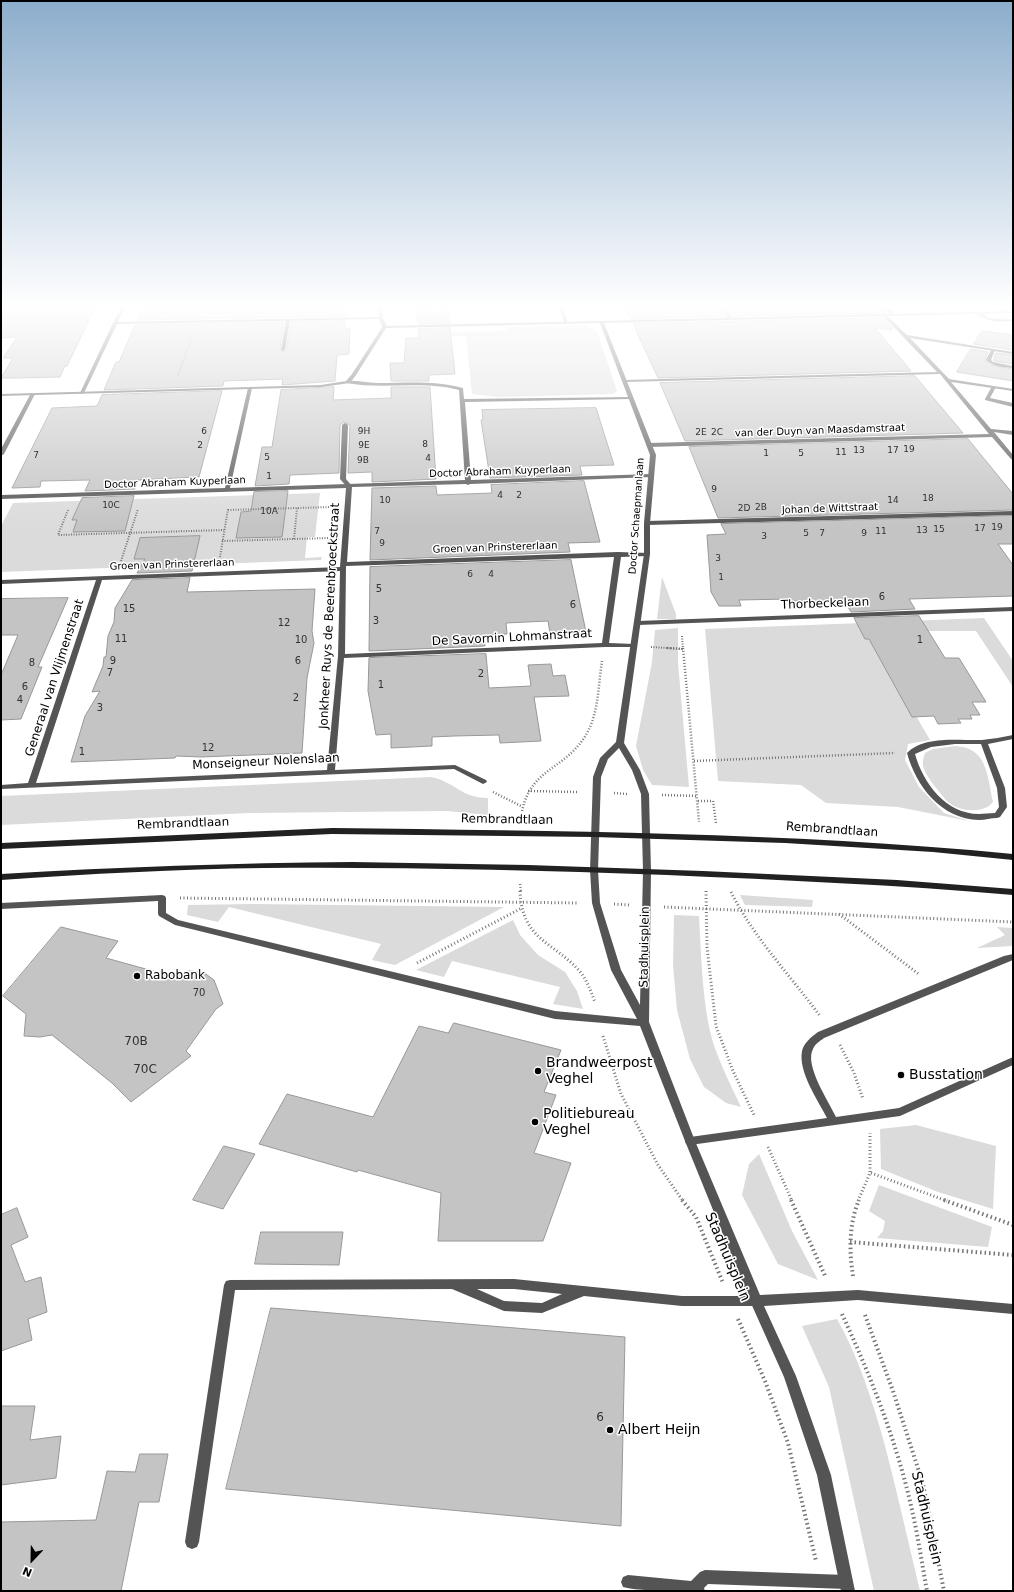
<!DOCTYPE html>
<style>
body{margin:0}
#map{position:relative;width:1014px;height:1592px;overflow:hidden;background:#fff;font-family:"DejaVu Sans",sans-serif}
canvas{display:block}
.frame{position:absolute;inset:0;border:2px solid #000;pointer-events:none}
.north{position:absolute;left:12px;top:1540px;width:40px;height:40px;-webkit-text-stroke:3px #fff;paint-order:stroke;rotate:202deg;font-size:11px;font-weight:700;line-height:16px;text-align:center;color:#000}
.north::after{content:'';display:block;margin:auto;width:14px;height:18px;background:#000;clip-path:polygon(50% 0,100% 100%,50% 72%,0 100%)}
</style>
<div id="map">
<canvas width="1014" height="1592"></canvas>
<div class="frame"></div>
<div class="north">N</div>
</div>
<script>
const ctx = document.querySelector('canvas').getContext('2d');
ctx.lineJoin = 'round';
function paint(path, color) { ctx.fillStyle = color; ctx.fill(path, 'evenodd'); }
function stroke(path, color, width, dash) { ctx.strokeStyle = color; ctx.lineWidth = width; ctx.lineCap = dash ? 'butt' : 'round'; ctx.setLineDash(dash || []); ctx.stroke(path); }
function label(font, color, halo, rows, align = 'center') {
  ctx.font = font + ' "DejaVu Sans",sans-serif'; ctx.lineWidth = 3; ctx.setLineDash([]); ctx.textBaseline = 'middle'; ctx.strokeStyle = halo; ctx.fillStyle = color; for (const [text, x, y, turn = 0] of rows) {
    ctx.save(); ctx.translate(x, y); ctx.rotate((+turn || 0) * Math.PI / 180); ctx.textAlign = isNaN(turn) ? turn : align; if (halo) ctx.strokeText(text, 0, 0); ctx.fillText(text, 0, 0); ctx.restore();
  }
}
const green = new Path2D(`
 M585,325L597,331L617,391L613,394L499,397L472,394L466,336H446L434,332L507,331L506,327Z
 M320,493L315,537H307L305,558L322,557L321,560L1,572V526L13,503Z
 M662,577L676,614V619H657Z
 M984,618L1013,661V687L976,631H917L907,621Z
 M862,623L930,740L908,744L905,760L919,787L944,813L969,821L898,807L826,803L801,785L718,781L705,629Z
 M678,628V663L689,787L652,785L643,770L636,746L652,662L655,630Z
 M955,746C988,748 987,775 993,802C984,814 959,812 948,802C942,796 926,776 924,769C922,764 923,758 925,753L933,749Z
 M431,777C455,782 461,798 488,798V815L447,811L249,813L1,825V796Z
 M740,895L813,900L812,907L745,905Z
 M253,904L504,907L395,965L372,960L381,944L229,907L218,922L187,915L188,905Z
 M674,915L699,916C701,952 702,991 709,1027C715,1055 729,1081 741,1107L726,1103L704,1087L690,1059L677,1010L673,965Z
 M513,920L520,935L538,955L565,972L577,991L583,1009L553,1004L560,987L452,961L444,977L416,970Z
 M997,927L1013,928V946L977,948L1005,935Z
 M916,1125L996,1146L993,1209L938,1192L881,1169L880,1129Z
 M759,1154L792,1231L818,1280L778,1264L742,1195L749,1164Z
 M879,1185L992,1227L988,1247L877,1238L883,1231L885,1221L869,1211Z
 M837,1319C859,1358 872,1400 884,1442C897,1491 908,1541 920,1591H874L829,1387L802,1326Z`);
const building = new Path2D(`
 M6,306H96L67,366H65L60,377L16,378H1L13,358H3L17,337L1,338V314Z
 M236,306H348L346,316L137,320L143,307Z
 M624,306H720L725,316L631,319Z
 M727,306H882L886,313L732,316Z
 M448,309L450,323L418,324L417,310Z
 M883,318L892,327V330L875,328L911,371L658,378L633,324Z
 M345,321L344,328H350L349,354L337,355L335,381L282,385L283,379L224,381L223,386L104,390L116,362H119L135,325L284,322L280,350L284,352L286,350L291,322Z
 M450,328L455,374L429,375V381H391L390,363H404L406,338H419L418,329Z
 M982,331L1013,335V350L974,344Z
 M971,349L988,352L985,360L991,365L1013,369V381L957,372Z
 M996,353L1013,355V364L994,361Z
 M915,376L963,433L685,441L660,383Z
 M334,387L333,400L391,398V387H430L436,479L372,482V472L348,473L350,425L344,422L340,425L339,473L290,475L289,484L255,486L262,447H272L281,390Z
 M222,391L199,477L138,480L135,489L85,491L90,480L41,481L40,487L12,488L52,408L97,406L102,395Z
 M596,408L614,465L580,466L582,475L490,478L481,420H483L482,410Z
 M968,439L1013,494V510L718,518L689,447Z
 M584,481L600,542L568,543L570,552L370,560L372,488L436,486L437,495L492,493L491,485Z
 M288,491L282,537L236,538L241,512L251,511L254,492Z
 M134,496L125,531L73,532L77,520H72L82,498Z
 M1013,516V544H998L1013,565V596L909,599L915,609L851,612L845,602L808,603L806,601H790L788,599L739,600L741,606H719L711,592L707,535L726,534L721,524Z
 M200,536L192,571L137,573L145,559H134L140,538Z
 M571,560L586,632L550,633L548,621L506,623L507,634L484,635L485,646L369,651L370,567Z
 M190,578L187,592L315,589L312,631L314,643L307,678L302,753L201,757L176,756L175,758L71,762L85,716L100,691L92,692L103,666L104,657H106L108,636L114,622L115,608L132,580Z
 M68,598L38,667H42L21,719L1,720V675L18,635H1V599Z
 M919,616L945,658H959L986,702H972L980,715H970L972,719H958L961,723L938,724L934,716L912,717L869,639H865L854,618Z
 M486,654L489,688L531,686L528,665L551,664L553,676L565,675L569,696L534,697L541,741L500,743L499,735L454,736L432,737V746L391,748V734L376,735L368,691L369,658Z
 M61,927L118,941L106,958L171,976L189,971L203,972L214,980L223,1004L216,1009L186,1051L191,1056L131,1102L112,1083L52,1035L40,1037L24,1036L26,1014L3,996Z
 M454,1023L561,1050L544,1092L556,1095L534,1153L571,1163L543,1241H438L441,1193L358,1170L357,1172L259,1144L287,1094L373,1117L419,1026L448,1033Z
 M224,1146L255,1154L223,1209L193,1200Z
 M17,1208L28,1237L11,1245L25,1282L41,1277L47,1312L28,1319L32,1340L1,1351V1215Z
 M261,1232H343L339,1265L255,1264Z
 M271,1308L625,1337L621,1526L226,1489Z
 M1,1406H35L30,1440L61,1436L56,1478L1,1485Z
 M140,1454H168L159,1502H139L121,1591H1V1522L96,1520L107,1471L135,1472Z`);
const pathFar4 = new Path2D(`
 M178,376L192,336`);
const pathFar3 = new Path2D(`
 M68,510L58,535L224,530
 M228,510L331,507
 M294,539L297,508
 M222,541L329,538
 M220,557L228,509
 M121,561L138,509
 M682,636L683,649
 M651,647L683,649`);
const pathFar2 = new Path2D(`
 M667,648L684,649
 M683,648L699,822
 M694,761L895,753
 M528,791L579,792
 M493,792L521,806
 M614,793L627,794
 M662,795L698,796
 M698,801H713L716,823
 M521,817C528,769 561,772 584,738C599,716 598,686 602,661
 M520,884L521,892`);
const pathFar1 = new Path2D(`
 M520,891C522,942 556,942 582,974C588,983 591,992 595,1002
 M706,891L707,947L716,1026L733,1071L754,1115
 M731,892C754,938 790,975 820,1016
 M180,898L579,903
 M614,904L629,905
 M664,907L1013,922
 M839,914L920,975
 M417,963L522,908
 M603,1036L621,1094L658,1165L683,1201
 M840,1045L854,1073L863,1099
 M768,1147L792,1201
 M871,1173L947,1201
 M858,1201L870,1173V1133`);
const path = new Path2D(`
 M682,1200L696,1217L723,1283
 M791,1200L826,1278
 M944,1200L1013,1225
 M850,1242L1013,1255
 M853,1276C849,1251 849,1223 859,1200
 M842,1314C871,1377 897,1442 912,1510C918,1536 922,1564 927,1591
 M865,1315L893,1391L923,1484L944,1591
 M738,1319L765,1381L788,1443L816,1561`);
const service = new Path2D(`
 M977,312C982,312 985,316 989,318C997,320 1005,319 1013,319V321C1000,322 988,322 977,314Z
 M288,319L290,320L285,350L283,351L281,350L286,320Z
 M993,349L995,350L991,360L993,362L1013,366V368C1004,367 993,367 986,360L991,350Z
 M992,386L996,387L990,398L1013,403V407L985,400V399Z
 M345,423L348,425L346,479L352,486L349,488L347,487L340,479L342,425Z
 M1013,954V960L824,1038C820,1041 815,1044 813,1049C804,1065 829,1102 836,1117L899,1108L1013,1057V1065L900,1116L690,1145L686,1144L685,1141L686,1138L690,1137L827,1118C818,1100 798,1072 802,1051C804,1043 811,1037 818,1032L1004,956Z
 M514,1279L682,1296H756L760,1297L762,1301L760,1305L756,1306H682L584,1296L542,1313L504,1311L452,1289L235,1290L199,1542L197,1547L192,1549L187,1547L185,1542L224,1285L226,1281L230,1280ZM477,1289H514L562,1294L542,1303L504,1301Z
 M705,1570L846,1575L851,1577L853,1582L851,1587L846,1589L708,1584L704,1588L705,1591C683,1591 642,1592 623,1587L621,1582L623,1577L628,1575L691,1581L700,1572Z`);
const minor = new Path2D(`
 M121,306H125L118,322L379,317V306H383V318L387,327L383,328L379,319L117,324L84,393L80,394V393Z
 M558,306H562L568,323L564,322Z
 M721,306H725L732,319H728Z
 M883,306H887L895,314V316H891Z
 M885,314L907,335L1013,352V354L910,338L949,379L1013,389V391L951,382L991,429L1013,431V435L994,432L1013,455V460L1011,459L992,437L649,447L646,445L649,443L989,434L940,374L624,382L622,381L624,380L937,372L883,316V315Z
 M346,381C356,380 367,383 377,383C407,383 433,380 463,388L464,399L632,397V398L630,399L465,402L471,480L651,474L654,476L653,477L470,484L468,485L466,484L352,487L347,562L618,552L649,553L650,554L647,556L621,557L609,643L634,644L636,645L637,646L636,647H605L344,658L335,770L455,765L486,780L487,782L483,784L454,769L1,789V785L28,783L96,580L1,584V580L340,567L346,488L1,499V495L225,488L248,388L250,387L252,388L230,488L465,480L459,390C422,380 384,390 346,383ZM614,557L602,643L345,654L346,566ZM340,571L338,656L327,770L36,783L102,580Z
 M31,393L35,394L4,454L1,456V449Z
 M1013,511V515L647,525L644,523L647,521Z
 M1013,607V611L638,625L635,623L638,621Z
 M1013,735V739L988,744L1005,788L1007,807L1000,817L997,818C991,818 985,820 979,820C941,819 916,786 907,753C925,735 960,741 982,740C992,739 1003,737 1013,735ZM955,744H981L997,788L999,807L995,813C989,813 984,814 979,814C946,814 923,783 915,754L931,747Z
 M594,867L598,870L600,903L621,970L640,1005L643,871L647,868L651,871L649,1022L695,1141L760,1295L858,1290L1013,1304V1314L858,1300L764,1306L796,1376L831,1475L855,1591H841L817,1475L784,1377L750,1301L685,1141L640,1026L555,1019L175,925L159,916L158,914V901L1,909V903L162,895L165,896L166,898V913L178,920L555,1011L637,1019L611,970L592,903L590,870Z`);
const tertiary = new Path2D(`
 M1013,311V313L604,323L656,455L650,523V554L624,743L640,770L649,794L651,871L647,874L643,871L641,794L632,770L619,748L608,759L601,777L598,870L594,873L590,870L593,777L600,758L616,742L644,554V523L650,455L600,323L386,328L356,375L350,383L321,387L1,396V394L321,385L346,381L352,374L383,326H385Z`);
const secondary = new Path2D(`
 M332,828C559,831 787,832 1013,854V860L933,852L785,843L594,837L332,834L1,849V843Z
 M352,862L528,865L703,871L897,880L1013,889V895C898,885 783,880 667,875C533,870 399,867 265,868C177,869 89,874 1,880V874C118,867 235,863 352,862Z`);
const markers = [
 [137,976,4,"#000"],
 [538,1071,4,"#000"],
 [901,1075,4,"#000"],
 [535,1122,4,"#000"],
 [610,1430,4,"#000"]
];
const farNumbernames = [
 ["6",204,432],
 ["9H",364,432],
 ["2E",701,433],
 ["2C",717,433],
 ["8",425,445],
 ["2",200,446],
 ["9E",364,446],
 ["19",909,450],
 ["13",859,451],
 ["17",893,451],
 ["11",841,453],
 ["1",766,454],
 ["5",801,454],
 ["7",36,456],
 ["5",267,458],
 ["4",428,459],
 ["9B",363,461],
 ["1",269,477],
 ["9",714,490],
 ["4",500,496],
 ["2",519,496],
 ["18",928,499],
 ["10",385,501],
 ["14",893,501],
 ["10C",111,506],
 ["2B",761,508],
 ["2D",744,509],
 ["10A",269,512],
 ["19",997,528],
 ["17",980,529],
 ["15",939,530],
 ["13",922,531],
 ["7",377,532],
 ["11",881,532],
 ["5",806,534],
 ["7",822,534],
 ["9",864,534],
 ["3",764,537],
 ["9",382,544],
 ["3",718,559],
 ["6",470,575],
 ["4",491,575],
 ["1",721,578]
];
const farStreetnames = [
 ["van der Duyn van Maasdamstraat",820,431,-2],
 ["Doctor Abraham Kuyperlaan",500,472,-2],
 ["Doctor Abraham Kuyperlaan",175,483,-2],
 ["Johan de Wittstraat",830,509,-2],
 ["Doctor Schaepmanlaan",637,516,-86],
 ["Groen van Prinstererlaan",495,548,-2],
 ["Groen van Prinstererlaan",172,565,-2]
];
const numberNames = [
 ["5",379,589],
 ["6",882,597],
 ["6",573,605],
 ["15",129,609],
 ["3",376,621],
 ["12",284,623],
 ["11",121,639],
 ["10",301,640],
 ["1",920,640],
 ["9",113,661],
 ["6",298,661],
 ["8",32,663],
 ["7",110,673],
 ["2",481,674],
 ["1",381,685],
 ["6",25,687],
 ["2",296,698],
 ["4",20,700],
 ["3",100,708],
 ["12",208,748],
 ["1",82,752],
 ["70",199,993]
];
const streetNames = [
 ["Thorbeckelaan",825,604,-2],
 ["Jonkheer Ruys de Beerenbroeckstraat",330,616,-87],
 ["De Savornin Lohmanstraat",512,638,-3],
 ["Generaal van Vlijmenstraat",55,678,-72],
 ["Monseigneur Nolenslaan",266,762,-3],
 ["Rembrandtlaan",507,820,1],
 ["Rembrandtlaan",183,824,-2],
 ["Rembrandtlaan",832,830,4],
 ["Stadhuisplein",645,947,-89]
];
const poiNames = [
 ["Rabobank",145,976]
];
const nearNumbernames = [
 ["70B",136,1042],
 ["70C",145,1070],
 ["6",600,1418]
];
const nearPoinames = [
 ["Brandweerpost",546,1063],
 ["Veghel",546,1079],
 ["Busstation",909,1075],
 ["Politiebureau",543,1114],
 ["Veghel",543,1130],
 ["Albert Heijn",618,1430]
];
const nearStreetnames = [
 ["Stadhuisplein",727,1257,67],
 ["Stadhuisplein",926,1518,77]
];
paint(green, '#dbdbdb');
paint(building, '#c4c4c4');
stroke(building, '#989898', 1);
stroke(pathFar4, '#767676', 1.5, [0.5, 1]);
stroke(pathFar3, '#767676', 2, [1, 1.5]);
stroke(pathFar2, '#767676', 2.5, [1, 2]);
stroke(pathFar1, '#767676', 3, [1, 2.5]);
stroke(path, '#767676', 4, [1.5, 3]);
paint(service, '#545454');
paint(minor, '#545454');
paint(tertiary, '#545454');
paint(secondary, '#212121');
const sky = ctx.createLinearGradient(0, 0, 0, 529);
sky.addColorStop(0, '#8cadcc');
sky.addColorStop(0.58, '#fff');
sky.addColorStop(1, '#ffffff00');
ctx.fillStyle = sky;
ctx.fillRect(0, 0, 1014, 529);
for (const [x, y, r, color] of markers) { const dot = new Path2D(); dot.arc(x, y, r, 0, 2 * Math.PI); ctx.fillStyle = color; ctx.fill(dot); stroke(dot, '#fff', 1.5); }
label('9px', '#313131', null, farNumbernames);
label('10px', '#000', '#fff', farStreetnames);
label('10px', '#313131', null, numberNames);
label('12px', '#000', '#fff', streetNames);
label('12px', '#000', '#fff', poiNames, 'left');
label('12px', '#313131', null, nearNumbernames);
label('14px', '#000', '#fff', nearPoinames, 'left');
label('14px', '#000', '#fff', nearStreetnames);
</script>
